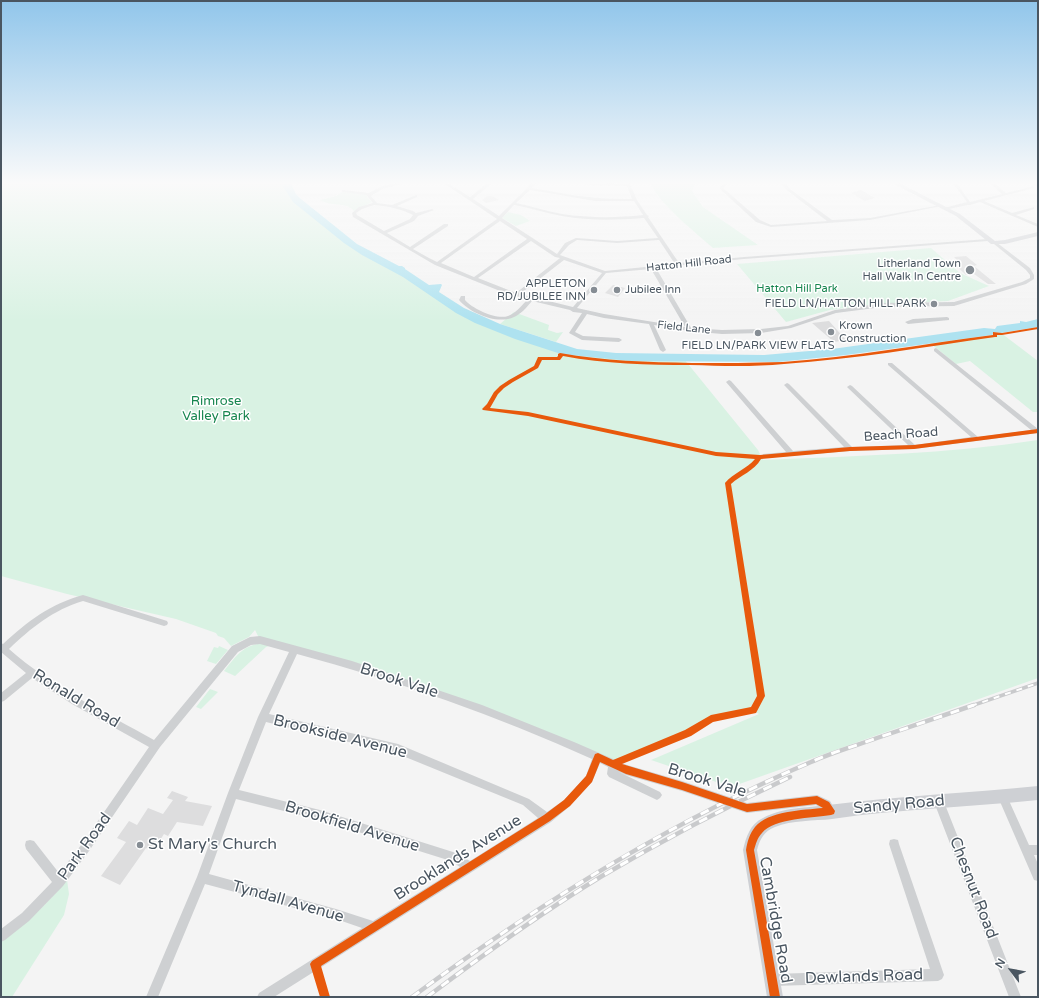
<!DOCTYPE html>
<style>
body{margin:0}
#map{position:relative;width:1039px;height:998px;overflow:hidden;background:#f4f4f4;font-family:"Varela Round",sans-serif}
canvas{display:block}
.frame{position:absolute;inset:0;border:2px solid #4a5661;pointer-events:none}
.north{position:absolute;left:991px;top:950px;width:40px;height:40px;-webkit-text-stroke:3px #fff;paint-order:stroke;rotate:302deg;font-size:11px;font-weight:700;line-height:16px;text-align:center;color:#4a5661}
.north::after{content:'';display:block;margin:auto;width:14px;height:18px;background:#4a5661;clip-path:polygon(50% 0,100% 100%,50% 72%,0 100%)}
</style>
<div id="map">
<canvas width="1039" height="998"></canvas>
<div class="frame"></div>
<div class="north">N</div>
</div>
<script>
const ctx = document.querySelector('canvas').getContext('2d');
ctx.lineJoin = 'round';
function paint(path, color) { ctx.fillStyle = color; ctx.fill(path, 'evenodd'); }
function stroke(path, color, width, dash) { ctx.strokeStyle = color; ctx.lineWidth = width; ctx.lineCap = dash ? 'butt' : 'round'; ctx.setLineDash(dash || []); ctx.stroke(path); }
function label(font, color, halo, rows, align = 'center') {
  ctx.font = font + ' "Varela Round",sans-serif'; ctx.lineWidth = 3; ctx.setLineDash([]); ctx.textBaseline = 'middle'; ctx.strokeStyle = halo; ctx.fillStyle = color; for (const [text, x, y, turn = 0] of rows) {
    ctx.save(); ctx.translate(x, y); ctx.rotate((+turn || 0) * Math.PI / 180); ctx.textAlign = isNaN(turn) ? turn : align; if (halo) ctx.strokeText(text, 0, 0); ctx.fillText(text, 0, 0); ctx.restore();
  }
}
const green = new Path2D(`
 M1,182H285L289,191L347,241L462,312L567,351L684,359L758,450L763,460C855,456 947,454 1038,440V678L731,787L651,760L759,714L753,711L711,719L688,733L613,764L482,709L260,640L255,630L249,637L231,646L224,638L218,636L216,633L176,619L67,594L1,576Z
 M650,182H696L692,191L703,207L758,245L713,248C696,233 657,202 650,182Z
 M342,192L367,194V197L372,202L354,211C345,201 331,207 320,200L336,196Z
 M508,212L521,215L530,221L516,226L502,218Z
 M931,248L960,273L989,286L948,301L869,305L830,310L786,322L737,264Z
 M514,312L549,325L548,330L557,333L563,332L556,342L500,324Z
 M993,332L1001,333L1038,361V412H1033L970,361L956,364L930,343L992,335Z
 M264,643L272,645L266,647L235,676L224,671C236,656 244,644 264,643Z
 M219,646L228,650L216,664L207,661L214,647L218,648Z
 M210,689L218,692L201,709L196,707Z
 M67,880L69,894L64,915L12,997H1V942C26,924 47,904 67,880Z`);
const water = new Path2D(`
 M280,182H290L296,194L301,199L357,244L399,266H402L405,268V269L429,285L441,284L442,285L439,292L464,308L500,324L577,349L616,353L764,355L832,349L984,328L995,329L997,326L1020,323V321L1026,322L1038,319V327L1001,333L994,332L992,335L846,355L778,362L630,361L561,354L515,339L475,323L456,313L403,277L362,255L344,243L293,202Z`);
const building = new Path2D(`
 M861,190L875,198L865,201L851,193Z
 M487,196H492L499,200L486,203L482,200Z
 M966,256L977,265L974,266L996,284H988L974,274L966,275L951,261H958L954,257Z
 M613,285L625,288L618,297L605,293Z
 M829,321L846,340L834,342L812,323Z
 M172,791L188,797L185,801L212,806L203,826L177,822L168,836L164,834L153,851L146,848L120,885L101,876L126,842L117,838L129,821L137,825L148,808L163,814L173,800L167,798Z`);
const minor = new Path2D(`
 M318,182H322L318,184L316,183Z
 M401,182H402V184L382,189L371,196L377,203L392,205L416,195H417V197L397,206L413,211L416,213L432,209L434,210L418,216L414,221L387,233L410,247L444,224H448V226L413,249L429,258L437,262L497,219L442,182H446L470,197L489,182H493L473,199L499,216L533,182H537L532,188C565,194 598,200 632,199L627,186L591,185L577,182L626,184L625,182H629L637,200L647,215L649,216L648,217L679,263L744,257L988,239L990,240L988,241L744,259L656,268L691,328L722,330L761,329L788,326L835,310L883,303L954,302L1022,282L1030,278V275L1026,270L994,244V242H996L1030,268L1034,275V279L1026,284L954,306L883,307L836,313L791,328L761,333L722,334L689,331L654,325L666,350L663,352L660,350L649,324L604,318L587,314L575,332L583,336L619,338L622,340L619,342L582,340L569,333L582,313L573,312L570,310L532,301C527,307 521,314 514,317C497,325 470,313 459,300L461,296H465V300C473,309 496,320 508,316C516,313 522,305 528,299L505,293L435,265L353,217L352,213L359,207L373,203L367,196V195L343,192L341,191L343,190L369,193L380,187ZM530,190L595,201H634L643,215C616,218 589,218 562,214C546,211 531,206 516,203ZM374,205C387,206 402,209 413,215L410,219L384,231L357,215L356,213L362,209ZM514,205C530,208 546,213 562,216C589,221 617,220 644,218L658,238L617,241L576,238L565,243L557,254L502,218ZM500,221L527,239L474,277L441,263ZM577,240L617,243L659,240L675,264L605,271L560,255L569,245ZM531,241L555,257L560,258L516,293L478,278ZM564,260L602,273L573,307L520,294ZM651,269L685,327L604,314L577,308L606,273Z
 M725,182H784L790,189L832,220L870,218L940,205L942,206L870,220L771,227L756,222L720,189V187ZM731,183H780L788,191L827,221L771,225L760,220L723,188L727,184Z
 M952,182H956L970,202L1002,194L989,182H993L1006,193L1034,186V188L984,201L1012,213L1034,207V209L1016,215L1038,224V227L980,202L970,205H968L944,210V208L967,202Z
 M947,317L949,318V320L908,324L905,322L913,319Z
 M936,348L1038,429V433L914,449L850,451L765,458L762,456L763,454L786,452L726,382L729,380L731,381L793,451L844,447L785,386L784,385L787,383L789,384L852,447L908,445L848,388L847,387L850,385L852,386L915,445L971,437L888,365V363H892L978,437L1031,430L934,351V349Z
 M83,595L164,620L167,621L168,623L167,625L164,626L83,601C53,610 31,628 9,649C52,687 104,712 154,740L232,646L250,637L260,636L352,661L482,705L574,742L627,765L682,781L747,803L817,795L830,801L836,811L835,815L831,816C825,814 822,808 816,805L747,813L682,791L626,775L617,771L660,792L662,795L660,798L657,800L609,777L607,774L608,767L600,763L592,782L570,806L551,822L274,997H257L259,993L362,928L336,919L205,884L158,997H146L197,877L228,793L258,717L289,652L260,644L251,645L238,652L160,747L89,851L63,886L29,921L5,940L1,942V929L22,913L52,882L26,849L25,845L26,841L30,840L34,841L59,873L82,844L149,747L72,704L32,678L4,701L1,702V693L26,673L1,652V643L3,644C28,621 50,604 83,595ZM297,654C398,681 497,716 592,759L586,776L564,800L547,812L529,799L398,744L269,714ZM266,722L398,754L523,805L538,818L470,861L453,852L320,810L239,790ZM236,799L320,820L451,861L460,867L373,921L336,909L209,874Z
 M1003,792L1006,794L1029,845H1038V855H1034L1038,864V881L1034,880L998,797L1000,794Z
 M939,797L942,799L944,802L1021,997H1009L934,802L936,799Z
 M894,839L898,840L899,844L944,975L942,979L938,981L773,986L769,984L767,980L769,976L773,974L930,969L889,844L890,840Z`);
const secondary = new Path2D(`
 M890,182H897L960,214L995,241L1005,240L1038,232V236L1005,244H991L956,216Z
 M1038,786V800C969,807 900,809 832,819C814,821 792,820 775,827C764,831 760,839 757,850L783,997H767L743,850C746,837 750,824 763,818C783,807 807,808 828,805C898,796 968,793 1038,786Z`);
const trunk = new Path2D(`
 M1030,182H1038V187L1031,183Z`);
const railFar1 = new Path2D(`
 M971,706L1038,683`);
const rail = new Path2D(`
 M412,997C537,905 668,823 811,762C833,752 855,746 877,738C910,727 942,716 974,705
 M427,997C484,954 541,913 602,876C663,840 726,807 790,777`);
const cycleway = new Path2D(`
 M1038,327V329L1002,335H997V337H995C925,347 855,359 784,364C753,367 722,366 690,365C648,365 605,364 563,356L560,360H542L538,368L513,382L504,388L498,394L490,408L528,412L716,452L760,455L850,447L914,445L1038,429V433L914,449L850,451L761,459C754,471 741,475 731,484L765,696L756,713L713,722L691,736L622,764L682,782L747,804L817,796L829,802L835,811L834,814L831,815C813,818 774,818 762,833C757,838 756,844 754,850L780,997H770L746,850C747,842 750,833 755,827C768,811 803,810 823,808L816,804L747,812L682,790L626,774L600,762L592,782L570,806L550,821L321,966L330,997H320L310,964L312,961L544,815L564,800L586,776L595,754L598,753L613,760L685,730L711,715L751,707L757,696L725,483C733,473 747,469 755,459L716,456L528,416L483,410L482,409L487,404L494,392L500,386L509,380L534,366L538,357H557L558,356V354L560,353C604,361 648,362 692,363C723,363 753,363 783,362C853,357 923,344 993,335V332L1002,333Z`);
const markers = [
 [970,270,5,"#868d94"],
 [594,290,4,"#868d94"],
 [617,290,4,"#868d94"],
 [934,304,4,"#868d94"],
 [831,332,4,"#868d94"],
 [758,333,4,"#868d94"],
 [140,845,4,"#868d94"]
];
const farStreetnames = [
 ["Hatton Hill Road",689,264,-6],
 ["Field Lane",684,328,6]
];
const farPoinames = [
 ["Litherland Town",961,264],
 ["Hall Walk In Centre",961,277],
 ["APPLETON",586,284],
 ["RD/JUBILEE INN",586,297],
 ["Jubilee Inn",625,290,"left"],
 ["FIELD LN/HATTON HILL PARK",926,304],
 ["Krown",839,326,"left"],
 ["Construction",839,339,"left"],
 ["FIELD LN/PARK VIEW FLATS",758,346,"center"]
];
const farParknames = [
 ["Hatton Hill Park",797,289]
];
const parkNames = [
 ["Rimrose",216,402],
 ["Valley Park",216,417]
];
const streetNames = [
 ["Beach Road",901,435,-4]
];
const nearStreetnames = [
 ["Brook Vale",399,681,18],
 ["Ronald Road",76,699,31],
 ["Brookside Avenue",340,737,14],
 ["Brook Vale",707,781,17],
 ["Sandy Road",899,805,-5],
 ["Brookfield Avenue",352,827,17],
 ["Park Road",85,847,-54],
 ["Brooklands Avenue",458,858,-32],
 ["Chesnut Road",973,888,69],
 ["Tyndall Avenue",288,902,16],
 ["Cambridge Road",775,920,80],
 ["Dewlands Road",864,977,-2]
];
const nearPoinames = [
 ["St Mary's Church",148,845]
];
paint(green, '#d9f2e3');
paint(water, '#aee2f0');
paint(building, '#ddddde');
paint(minor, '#ced0d2');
paint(secondary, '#ced0d4');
paint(trunk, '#c4c9cd');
stroke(railFar1, '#c9cacc', 3.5);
stroke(rail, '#c9cacc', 4.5);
stroke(railFar1, '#fff', 2, [6]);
stroke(rail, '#fff', 3, [9]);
paint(cycleway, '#e8590c');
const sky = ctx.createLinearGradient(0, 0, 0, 321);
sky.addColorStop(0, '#91c6eb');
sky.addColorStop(0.57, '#fafafa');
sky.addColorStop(1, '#fafafa00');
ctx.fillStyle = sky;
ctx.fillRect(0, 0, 1039, 321);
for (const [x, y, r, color] of markers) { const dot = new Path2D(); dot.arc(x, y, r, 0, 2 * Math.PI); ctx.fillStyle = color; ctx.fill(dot); stroke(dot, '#fff', 1.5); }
label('11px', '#4a5661', '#fff', farStreetnames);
label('11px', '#4a5661', '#fff', farPoinames, 'right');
label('11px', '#17864f', '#fff', farParknames);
label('13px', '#17864f', '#fff', parkNames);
label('13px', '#4a5661', '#fff', streetNames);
label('16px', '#4a5661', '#fff', nearStreetnames);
label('16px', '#4a5661', '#fff', nearPoinames, 'left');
</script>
